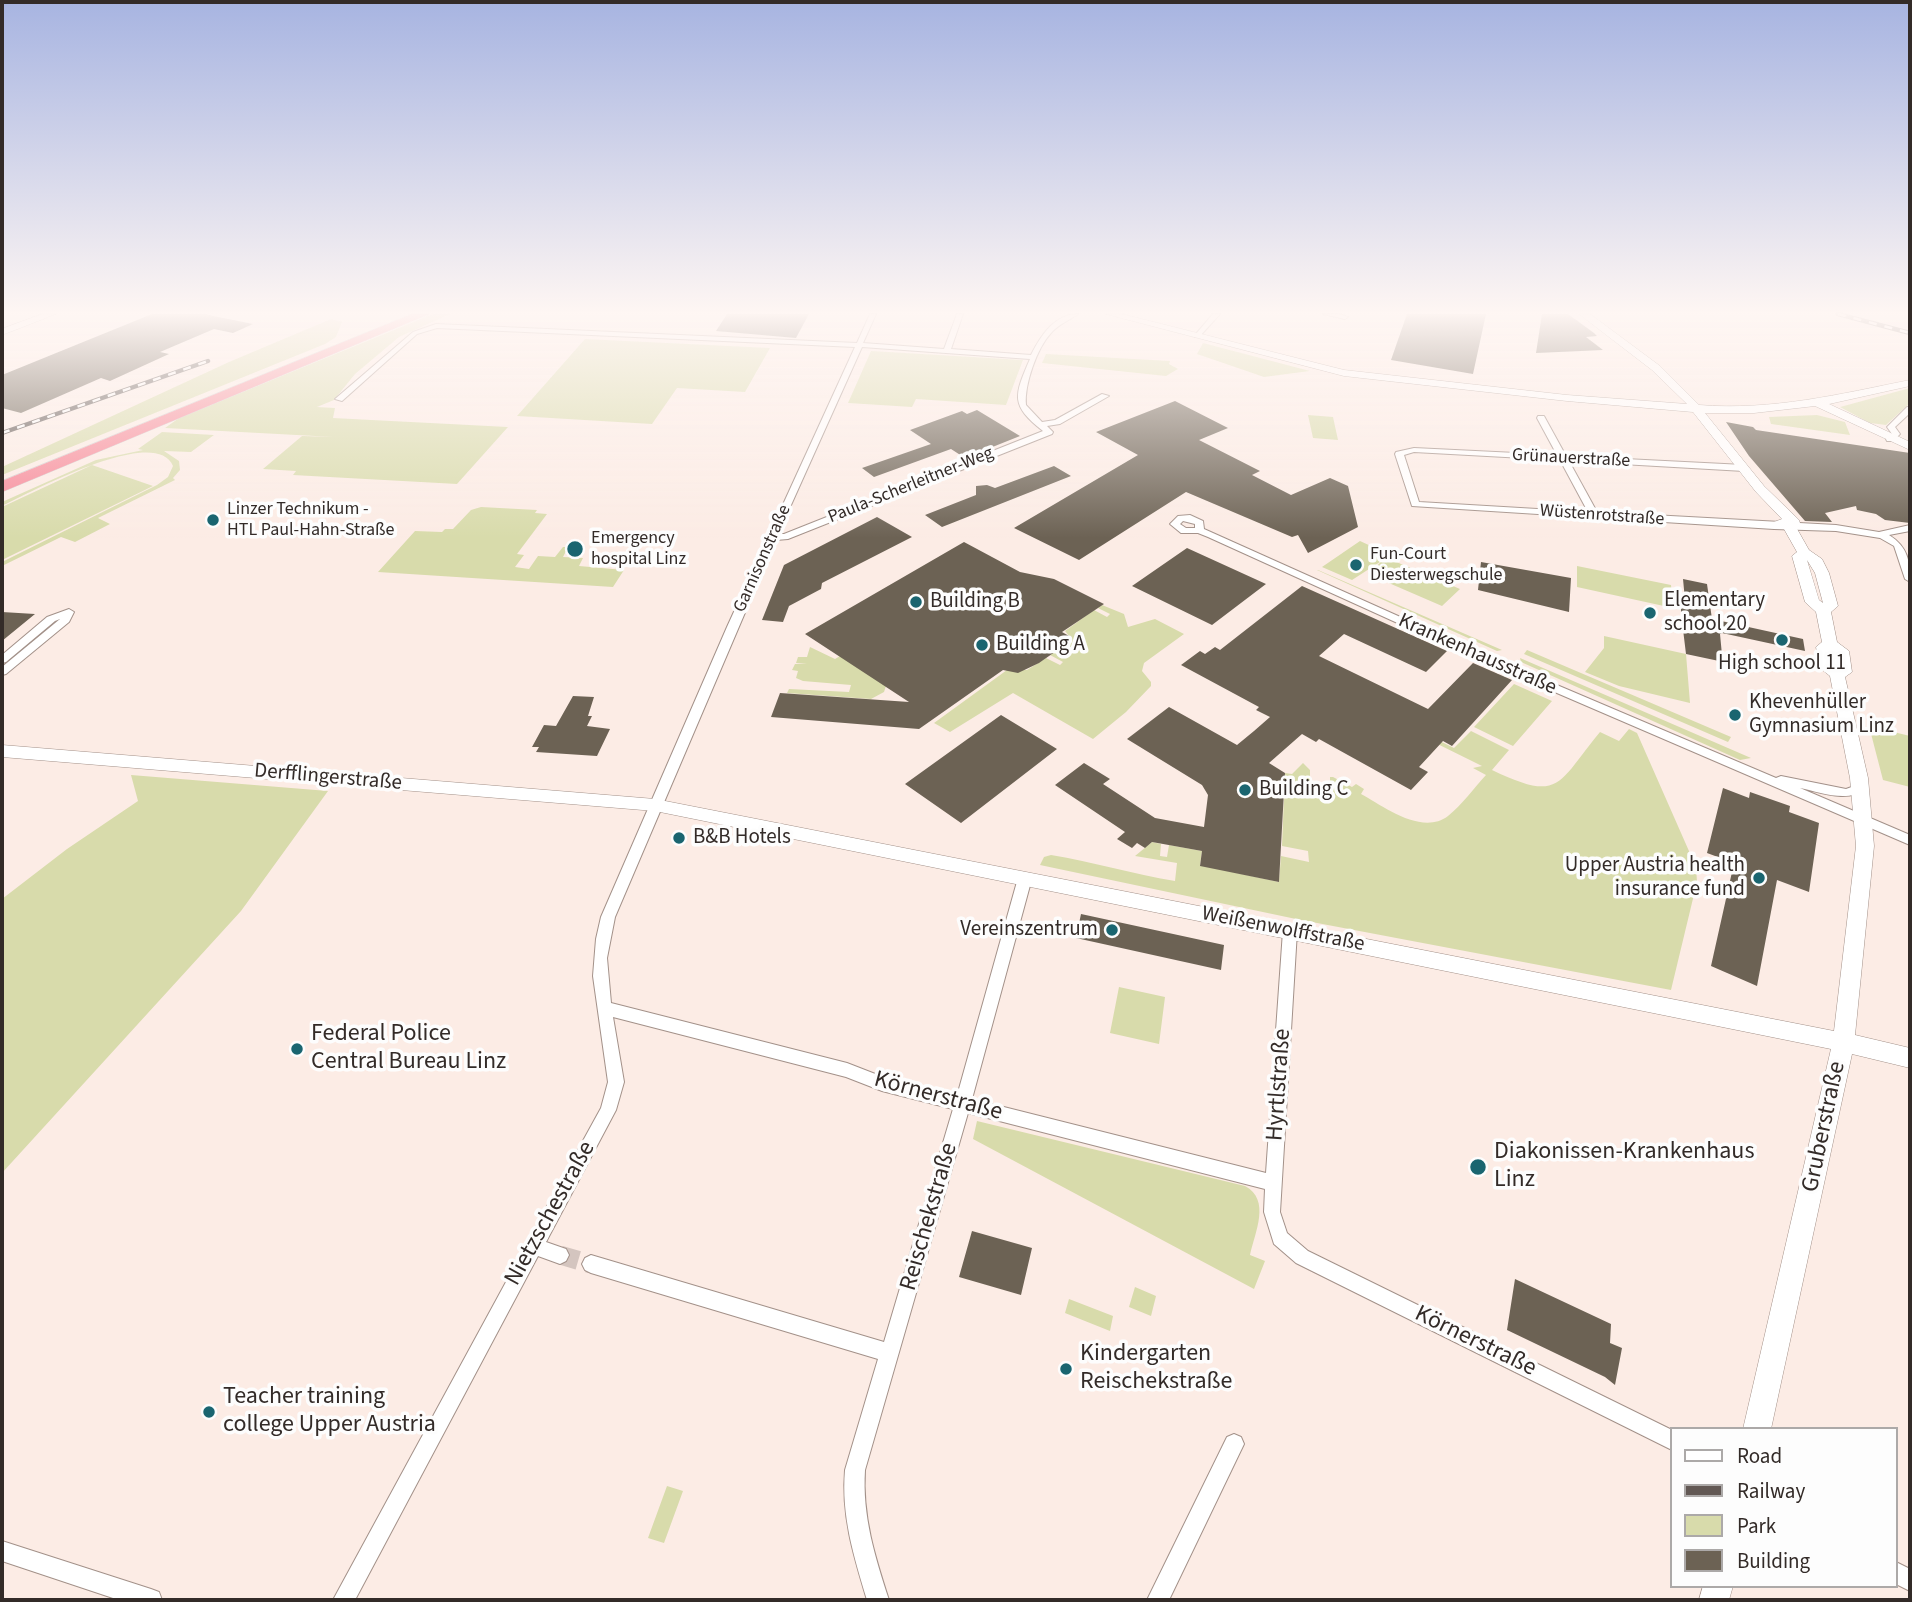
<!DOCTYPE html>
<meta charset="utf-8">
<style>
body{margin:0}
#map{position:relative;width:1912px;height:1602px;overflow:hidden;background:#fcece5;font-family:"Source Sans 3",sans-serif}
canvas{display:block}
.frame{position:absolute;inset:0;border:4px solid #332b28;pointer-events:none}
.legend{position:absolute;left:1670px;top:1427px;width:228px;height:161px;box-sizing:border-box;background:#fdfdfd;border:2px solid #aca9a8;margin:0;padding:9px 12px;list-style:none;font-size:21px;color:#332b28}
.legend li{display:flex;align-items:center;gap:14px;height:35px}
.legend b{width:35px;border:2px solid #aca9a8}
</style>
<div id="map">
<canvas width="1912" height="1602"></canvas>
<div class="frame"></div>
<ul class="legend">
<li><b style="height:9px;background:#fff"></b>Road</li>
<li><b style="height:9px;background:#625854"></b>Railway</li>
<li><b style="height:19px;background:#d8dbab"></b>Park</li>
<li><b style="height:19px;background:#6c6254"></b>Building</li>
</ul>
</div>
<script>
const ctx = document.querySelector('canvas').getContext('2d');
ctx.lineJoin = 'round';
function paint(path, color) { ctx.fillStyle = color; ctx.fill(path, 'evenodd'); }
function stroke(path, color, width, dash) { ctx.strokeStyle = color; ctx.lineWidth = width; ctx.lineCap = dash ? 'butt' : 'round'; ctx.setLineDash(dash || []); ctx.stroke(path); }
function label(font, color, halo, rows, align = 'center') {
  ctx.font = font + ' "Source Sans 3",sans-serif'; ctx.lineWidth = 7; ctx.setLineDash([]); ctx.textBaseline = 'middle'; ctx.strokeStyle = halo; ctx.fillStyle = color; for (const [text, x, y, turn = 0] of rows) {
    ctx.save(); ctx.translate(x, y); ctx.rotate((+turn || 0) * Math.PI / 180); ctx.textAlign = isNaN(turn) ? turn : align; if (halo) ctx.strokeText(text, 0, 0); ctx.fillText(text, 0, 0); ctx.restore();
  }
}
const green = new Path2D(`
 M433,314H450L399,337L355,374L334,400L317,407L335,408L333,418L508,427L457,484L293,475L296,471L263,469L302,436L334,437L165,428L179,418Z
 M331,319L342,322L336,337L325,344L2,475V467L229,362Z
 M585,339L770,348L745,392L677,388L652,424L517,416Z
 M1203,343L1310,371L1264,377L1197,354Z
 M871,351L1023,360L1006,405L916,399L912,407L848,403Z
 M1046,354L1170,361L1169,364L1178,369L1166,376L1042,363Z
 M1910,388V403L1886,425L1870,423L1840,407Z
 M1308,415L1333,417L1338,440L1313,438Z
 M1817,415L1845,422L1850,435L1771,424L1769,417Z
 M162,432L214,435L191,452L164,451L179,461L180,470L173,478L175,480L98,518L110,524L75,542L61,537L2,566V562L157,485L168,477L173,466C155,424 30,493 2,506V502L96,460L143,450L138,449Z
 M92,465L153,486L2,560V507Z
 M481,507L537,510L535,513L547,514L517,554L524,555L515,567L529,569L538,556L555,557L563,547H568L563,557L583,558L579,566L624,570L613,587L378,572L415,531L442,532L445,529H453L471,510Z
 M1360,541L1386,553H1393L1387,558L1460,589L1442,606L1368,574L1383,560L1352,580L1322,567Z
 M1577,566L1671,585L1673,608L1577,587Z
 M1317,570H1318L1502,650L1497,651Z
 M1102,605L1124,614L1128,627L1155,619L1184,634L1144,663L1142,671L1151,682V686L1126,712L1093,739L1013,693L950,732L934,723L1007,670H1027L1046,658L1060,665L1063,662L1050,655L1069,636L1065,631L1094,610L1107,617L1110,614L1098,608Z
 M1604,636L1686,654L1690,703L1619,686L1585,672L1604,648Z
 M810,647L835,659L840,656L886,686L884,692L871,699L787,693L789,689L849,692L851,685L803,681L796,678L798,671L792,670L795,664H807L796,663L798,657H807Z
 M1527,650L1731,737L1728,742L1524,654Z
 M1520,658L1751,758L1740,760L1521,662Z
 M1307,676L1454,748L1471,731L1509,750L1492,770C1561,803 1557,784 1600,732L1619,741L1629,729L1637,733L1696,867L1697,882L1671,990L1296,919L1040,865L1044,857L1051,855C1093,862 1133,874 1175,881L1177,863L1135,856L1152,842L1161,844L1160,856L1167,857L1169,845L1202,851L1200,865L1279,882L1281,856L1309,862L1308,851L1282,846L1285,773L1292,774L1303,763L1310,770V794L1321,796L1322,793L1330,797V777H1333L1352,787L1356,784L1364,789L1361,794C1383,806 1422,836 1448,816C1462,805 1474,788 1486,775L1473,768L1482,766L1304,678Z
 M1514,684L1552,701L1513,746L1474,727Z
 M1869,726L1910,736V787L1883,780Z
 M131,775L328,791L241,911L2,1173V899L67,849L138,801Z
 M1119,987L1165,997L1159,1044L1110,1033Z
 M977,1121L1245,1186C1271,1200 1255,1232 1250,1255L1265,1261L1254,1289L973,1139Z
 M1135,1287L1156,1296L1151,1316L1129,1307Z
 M1069,1299L1113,1316L1110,1331L1065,1313Z
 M667,1486L683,1491L664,1543L648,1538Z`);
const building = new Path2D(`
 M152,314H204L253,324L233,333L214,329L160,352L169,354L110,381L101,378L21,413L2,408V375Z
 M727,314H809L796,338L716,331Z
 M1407,314H1486L1473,374L1391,360Z
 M1542,314H1568L1594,333L1597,336L1586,337L1603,350L1536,353Z
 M1175,401L1228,428L1199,440L1260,471L1252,475L1291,495L1330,478L1348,486L1358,527L1308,553L1298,535L1292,537L1186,492L1079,560L1014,528L1138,455L1096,432Z
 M977,410L1020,436L965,458L951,449L874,477L862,468L931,444L910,430L962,411L967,414Z
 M1726,422L1753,427L1756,430L1910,453V523L1885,520L1876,514L1857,510L1856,506L1825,513L1832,522L1805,521L1749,456Z
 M1054,466L1071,476L942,527L925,515L976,495V486L987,485L995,488Z
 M877,517L912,537L822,583L821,589L789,606L783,622L762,620L784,565Z
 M964,542L1020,572L1054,579L1104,604L1062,632L1069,636L1064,639L1069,642L1039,663L1018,673L1003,670L919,729L771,717L780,693L909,702L805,634Z
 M1187,548L1266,584L1212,625L1132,586Z
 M1481,562L1571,578L1569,612L1478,590Z
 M1683,579L1707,584L1712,619L1803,639L1805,651L1722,633L1720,634L1722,655L1718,654L1719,661L1686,654L1681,613V600H1685Z
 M1302,586L1447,651L1426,672L1344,634L1319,656L1428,709L1473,663L1512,680L1452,746L1443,741L1419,767L1428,772L1411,790L1319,739L1316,742L1302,734L1269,763L1285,773L1279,882L1200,866L1202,851L1152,842L1145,848L1137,843L1132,848L1117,839L1125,832L1055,785L1084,763L1110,779L1103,784L1155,818L1204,827L1208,795L1202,785L1127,739L1169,707L1237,745L1254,731L1270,717L1256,710L1259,707L1181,665L1200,651L1205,654L1215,647L1220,650Z
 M2,612L35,614L2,641Z
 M573,696L594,697L588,716H592L587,726L610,729L597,756L536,752L539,747H532L544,725L556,726Z
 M1001,715L1057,749L961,823L905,784Z
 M1723,788L1749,798L1750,792L1790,806L1789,812L1819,823L1809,892L1777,880L1757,986L1711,966L1734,863L1707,853Z
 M1081,914L1224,945L1221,970L1076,938Z
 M972,1231L1032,1248L1021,1295L959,1277Z
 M1515,1279L1611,1324L1610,1343L1622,1348L1615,1385L1605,1377L1507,1330Z`);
const streetTunnel = new Path2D(`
 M560,1255L591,1264`);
const street = new Path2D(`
 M870,314H876L863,343L944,349L957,314H963L951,349L1031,355C1041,335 1055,314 1078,314C1070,320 1059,324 1051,333C1037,348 1024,385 1026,405L1042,422L1055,420L1102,394L1109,396L1060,424L1047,426L1053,432L1052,434L788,539L776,540L615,917L607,958L611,1003L847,1063L883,1077L957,1096L1018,878L1020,874H1030L1032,878L972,1099L1266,1173L1283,931L1285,927L1290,925L1295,927L1297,931L1280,1212L1287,1233L1308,1251L1672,1430V1450L1296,1263L1274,1244L1264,1212L1265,1189L968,1113L865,1470C862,1516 875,1557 889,1600H867C854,1557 841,1516 845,1470L878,1359L591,1273L585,1270L582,1264L585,1258L591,1255L884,1342L953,1109L882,1091L846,1077L613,1017L624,1082L616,1110L546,1242L566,1249L569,1255L566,1261L560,1264L538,1256L355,1600H333L525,1247L527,1240L529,1239L601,1108L608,1082L593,976L596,939L601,917L727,627L855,347L437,328L417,334L342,401L335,399L413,332L436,324L857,343ZM862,347L1030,359C1014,396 1010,405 1043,431L784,534H778Z
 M1213,314H1220L1199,337H1195V335Z
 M1323,314H1339L1348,317L1345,319Z
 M1907,407H1910V413L1895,427L1900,434L1893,441H1887L1886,439L1892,434L1887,427Z
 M1538,416H1544L1566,456L1744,465L1748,468L1744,471L1569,461L1597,512L1836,525L1879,532L1910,525V531L1889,535C1908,547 1910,561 1910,582L1905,579L1894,546L1880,538L1836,531L1774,529L1412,506L1395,454L1396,452L1414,448L1557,455L1537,418ZM1414,452L1560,460L1588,512L1419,502L1404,455Z
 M1190,515L1203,521L1204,529L1465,646L1776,778L1781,776L1846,789L1860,784L1864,785L1866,788C1849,804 1820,792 1800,788L1910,835V845L1457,650L1208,537L1198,533H1181L1170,524L1178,516ZM1183,521L1195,524V528H1186L1180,524Z
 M69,609L74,612L69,622L6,674L2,675V667L60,619L55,621L6,662L2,663V655L47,617Z
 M1234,1434L1241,1437L1244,1444L1169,1600H1147L1227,1437Z
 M2,1541L151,1589L159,1592L162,1600H119L2,1561Z
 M1896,1562L1910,1569V1591L1896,1584Z`);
const secondary = new Path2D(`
 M42,314H56L2,335V329Z
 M1106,314H1122L1344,370L1567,395L1687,404L1652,370L1579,314H1590L1660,366L1699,405C1772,411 1840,394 1910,380V386L1829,404L1910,442V450L1815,406L1754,413H1705L1764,486L1799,520L1800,523L1796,527L1809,550L1822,559L1829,573L1838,606L1831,612L1837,642L1849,651L1852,672L1845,677L1868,778L1874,846L1855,1035L1910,1048V1068L1852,1054L1771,1429H1743L1831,1049L655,811L2,757V745L655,799L1834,1031L1856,846L1850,778L1830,676L1820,668L1816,647L1822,642L1816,612L1805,602L1792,556L1797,552L1784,529L1774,522L1782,519L1756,492L1693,412L1567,401L1344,376ZM1807,560L1815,573L1823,603L1819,600Z
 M1703,1586H1733L1729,1600H1699Z`);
const highway = new Path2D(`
 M412,314H429L2,492V481Z`);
const rail = new Path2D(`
 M1838,314L1910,333
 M2,433L208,361`);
const markers = [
 [213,520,7,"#1a6570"],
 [575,549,9,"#1a6570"],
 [1356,565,7,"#1a6570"],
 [916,602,7,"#1a6570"],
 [1650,613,7,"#1a6570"],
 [1782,640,7,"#1a6570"],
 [982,645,7,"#1a6570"],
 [1735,715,7,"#1a6570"],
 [1245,790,7,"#1a6570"],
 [679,838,7,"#1a6570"],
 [1759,878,7,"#1a6570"],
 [1112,930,7,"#1a6570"],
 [297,1049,7,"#1a6570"],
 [1478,1167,9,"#1a6570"],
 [1066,1369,7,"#1a6570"],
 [209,1412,7,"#1a6570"]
];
const farStreetnames = [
 ["Grünauerstraße",1571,459,3],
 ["Paula-Scherleitner-Weg",911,486,-22],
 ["Wüstenrotstraße",1602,516,4],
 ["Garnisonstraße",763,559,-66]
];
const farPoinames = [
 ["Linzer Technikum -",227,510],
 ["HTL Paul-Hahn-Straße",227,531],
 ["Emergency",591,539],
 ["hospital Linz",591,560],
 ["Fun-Court",1370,555],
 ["Diesterwegschule",1370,576]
];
const poiNames = [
 ["Elementary",1664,601],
 ["school 20",1664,625],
 ["Building B",930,602],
 ["Building A",996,645],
 ["High school 11",1782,664,"center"],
 ["Khevenhüller",1749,703],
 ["Gymnasium Linz",1749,727],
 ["Building C",1259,790],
 ["B&B Hotels",693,838],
 ["Upper Austria health",1745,866,"right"],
 ["insurance fund",1745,890,"right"],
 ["Vereinszentrum",1098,930,"right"]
];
const streetNames = [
 ["Krankenhausstraße",1477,655,24],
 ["Derfflingerstraße",328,778,5],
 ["Weißenwolffstraße",1283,930,11]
];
const nearPoinames = [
 ["Federal Police",311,1035],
 ["Central Bureau Linz",311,1063],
 ["Diakonissen-Krankenhaus",1494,1153],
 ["Linz",1494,1181],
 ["Kindergarten",1080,1355],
 ["Reischekstraße",1080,1383],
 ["Teacher training",223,1398],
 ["college Upper Austria",223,1426]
];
const nearStreetnames = [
 ["Hyrtlstraße",1280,1085,-86],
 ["Körnerstraße",938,1097,15],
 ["Gruberstraße",1825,1127,-78],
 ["Nietzschestraße",551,1214,-61],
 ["Reischekstraße",930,1217,-74],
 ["Körnerstraße",1475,1342,26]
];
paint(green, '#d8dbab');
paint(building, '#6c6254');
stroke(streetTunnel, '#d4c5bf', 19, [19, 10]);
stroke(street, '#a39189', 2);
stroke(secondary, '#a39189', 1);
stroke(highway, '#d2d0d0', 1);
paint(street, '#fff');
paint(secondary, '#fff');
paint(highway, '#f68998');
stroke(rail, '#625854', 4.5);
stroke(rail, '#fdfdfd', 2.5, [8]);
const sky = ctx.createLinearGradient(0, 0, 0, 538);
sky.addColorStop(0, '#a7b4e1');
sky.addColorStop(0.58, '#fef6f3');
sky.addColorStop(1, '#fef6f300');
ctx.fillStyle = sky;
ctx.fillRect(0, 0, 1912, 538);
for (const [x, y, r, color] of markers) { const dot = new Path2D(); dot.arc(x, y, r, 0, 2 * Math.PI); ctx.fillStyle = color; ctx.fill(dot); stroke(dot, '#fdfdfd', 2.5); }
label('18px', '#332b28', '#fdfdfd', farStreetnames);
label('18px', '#332b28', '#fdfdfd', farPoinames, 'left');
label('21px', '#332b28', '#fdfdfd', poiNames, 'left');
label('21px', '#332b28', '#fdfdfd', streetNames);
label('24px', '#332b28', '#fdfdfd', nearPoinames, 'left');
label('24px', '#332b28', '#fdfdfd', nearStreetnames);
</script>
